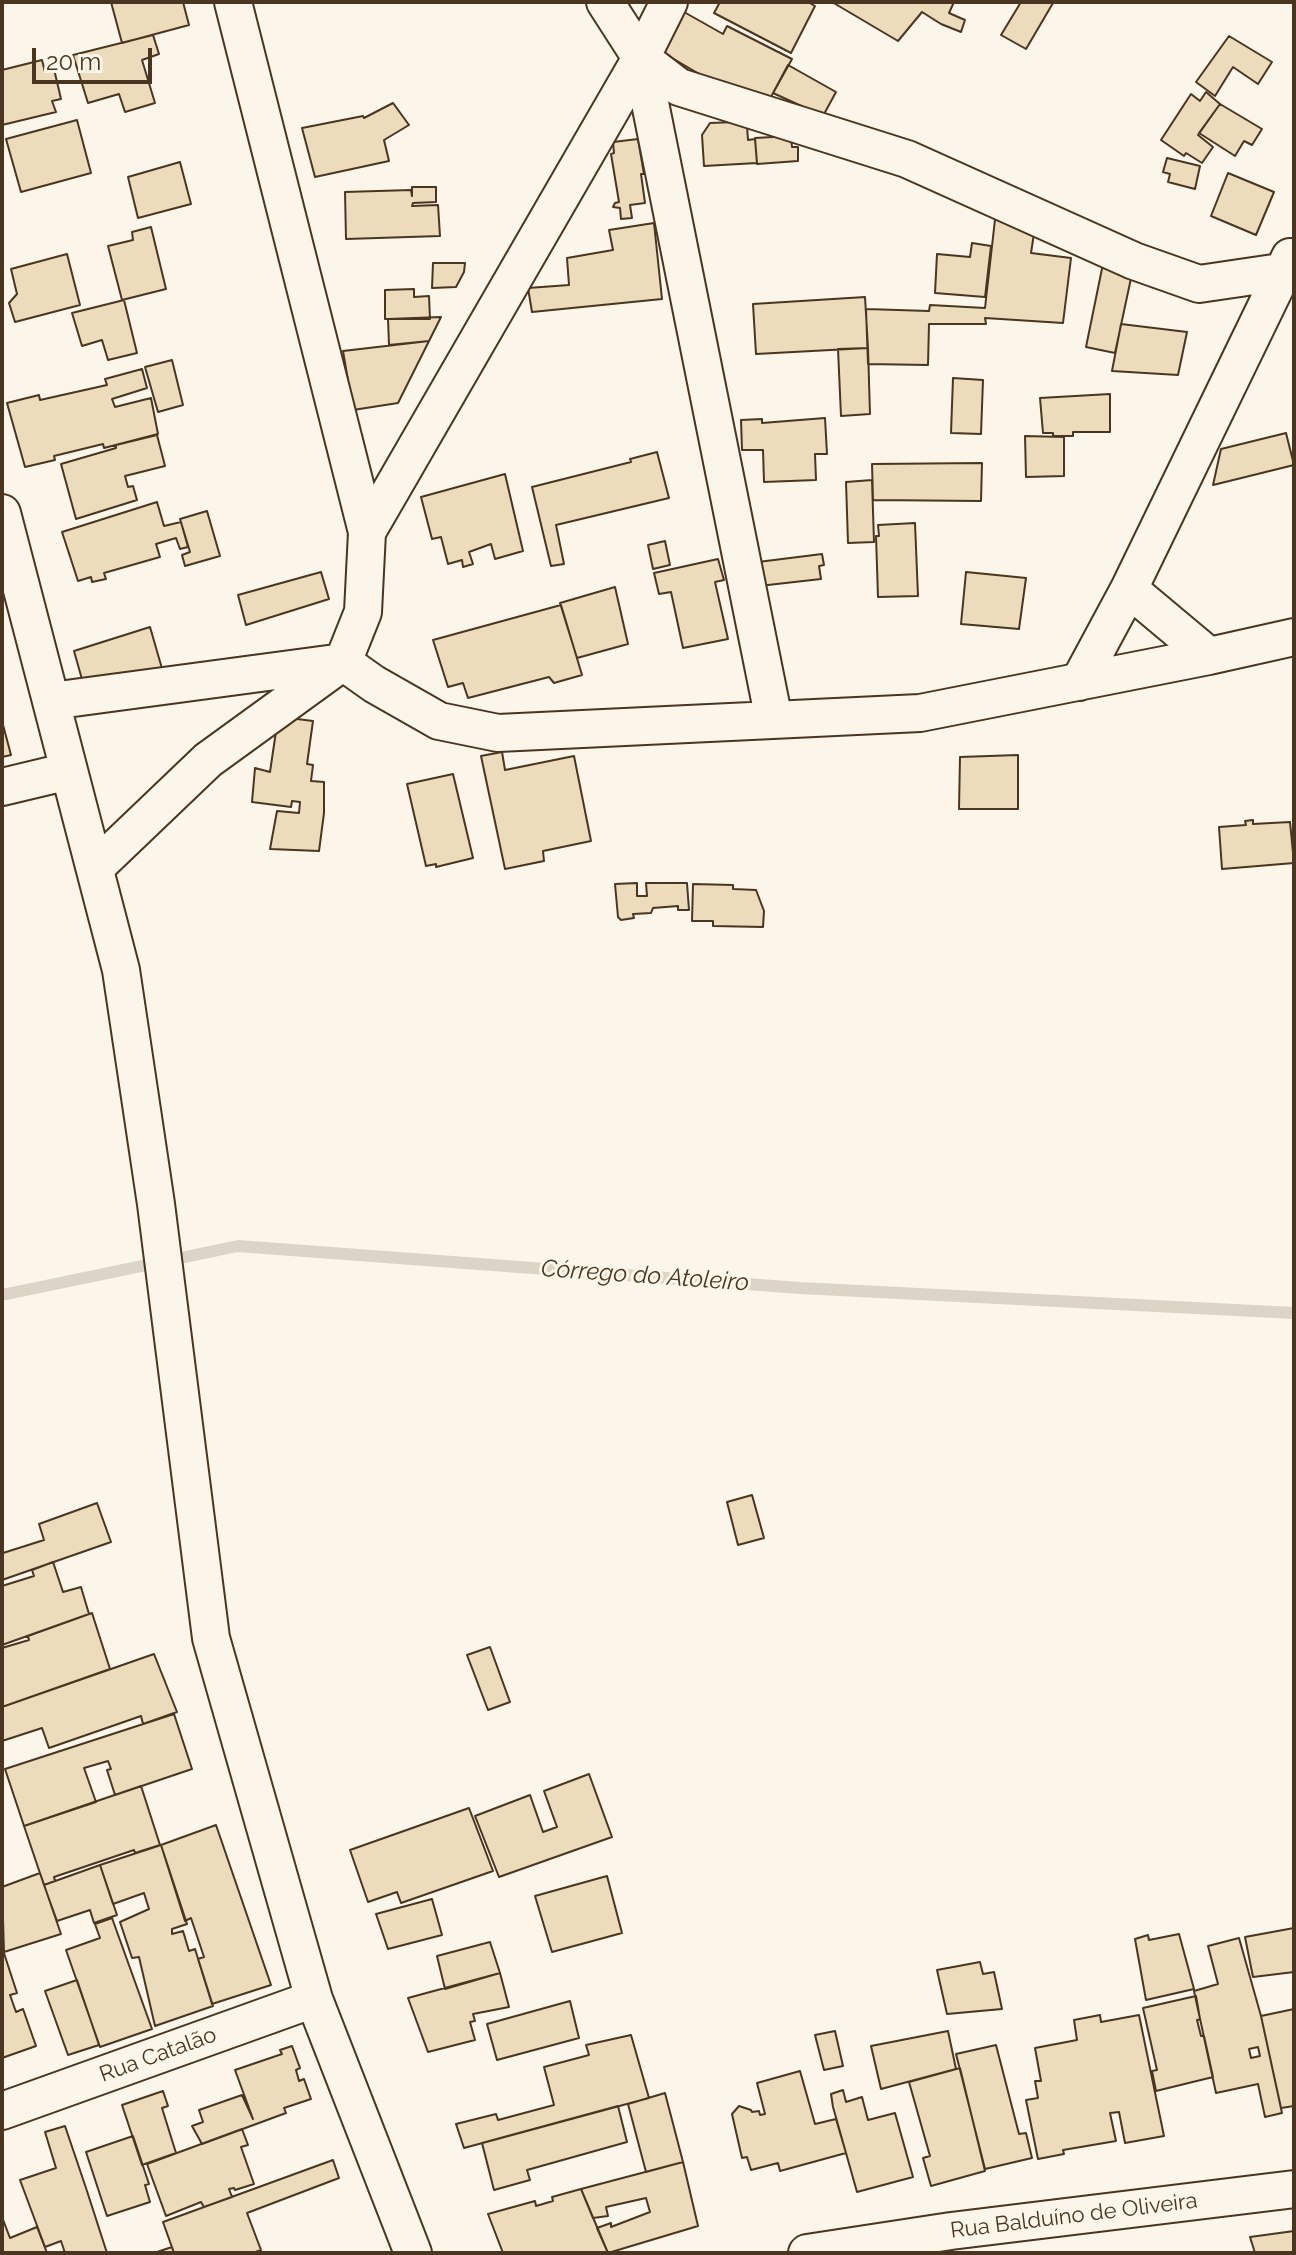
<!DOCTYPE html>
<meta charset="utf-8">
<style>
body{margin:0}
#map{position:relative;width:1296px;height:2255px;overflow:hidden;background:#fbf6e9;font-family:Raleway,sans-serif}
canvas{display:block}
.frame{position:absolute;inset:0;border:4px solid #4a3520;pointer-events:none}
.scale{position:absolute;left:32px;top:48px;width:120px;height:36px;box-sizing:border-box;border:4px solid #4a3520;border-top:0;padding-left:10px;font-size:24px;line-height:28px;white-space:nowrap;color:#4a3520;-webkit-text-stroke:6px #fbf6e9;paint-order:stroke}
</style>
<div id="map">
<canvas width="1296" height="2255"></canvas>
<div class="frame"></div>
<div class="scale">20 m</div>
</div>
<script>
const ctx = document.querySelector('canvas').getContext('2d');
ctx.lineJoin = 'round';
function stroke(path, color, width, dash) { ctx.strokeStyle = color; ctx.lineWidth = width; ctx.lineCap = dash ? 'butt' : 'round'; ctx.setLineDash(dash || []); ctx.stroke(path); }
function paint(path, color) { ctx.fillStyle = color; ctx.fill(path, 'evenodd'); }
function label(font, color, halo, rows, align = 'center') {
  ctx.font = font + ' Raleway,sans-serif'; ctx.lineWidth = 6; ctx.setLineDash([]); ctx.textBaseline = 'middle'; ctx.strokeStyle = halo; ctx.fillStyle = color; for (const [text, x, y, turn = 0] of rows) {
    ctx.save(); ctx.translate(x, y); ctx.rotate((+turn || 0) * Math.PI / 180); ctx.textAlign = isNaN(turn) ? turn : align; if (halo) ctx.strokeText(text, 0, 0); ctx.fillText(text, 0, 0); ctx.restore();
  }
}
const stream = new Path2D(`
 M2,1295L238,1246L800,1288L1294,1313`);
const building = new Path2D(`
 M111,2H183L189,25L122,43Z
 M720,2H808L815,6L791,53L714,13Z
 M832,2H954L949,13L965,20L961,32L941,24L922,12L898,41Z
 M1021,2L1053,3L1026,49L1001,35Z
 M684,12L723,34L727,26L792,59L767,104L730,92L660,51Z
 M153,35L159,54L142,60L155,103L125,112L119,94L88,103L73,55Z
 M1229,36L1272,62L1258,84L1233,67L1215,96L1196,82Z
 M42,60L45,72L54,69L61,99L52,101L56,112L2,125V70Z
 M788,65L836,92L823,116L773,93Z
 M1206,92L1220,104L1198,135L1213,147L1202,163L1186,153L1184,156L1161,140L1191,94L1200,101Z
 M393,103L409,125L384,140L389,161L315,177L302,128L363,116L364,118Z
 M1220,104L1262,129L1252,145L1244,141L1235,156L1199,133Z
 M77,120L91,173L21,192L6,139Z
 M736,122L747,126L748,140L755,139L757,163L704,166L702,135L710,123Z
 M791,136L792,147H798V161L757,164L755,138Z
 M638,139L644,174H641L645,203L630,205L632,218L621,219L620,208L613,207L615,203L619,202L611,154L614,153L613,142Z
 M1167,158L1200,166L1195,189L1168,182L1170,174L1163,172Z
 M180,162L191,204L138,218L128,177Z
 M1228,173L1274,192L1256,235L1211,216Z
 M412,187H436V202L413,203L412,206L438,205L440,236L346,239L345,192L411,190L412,196Z
 M998,193L1035,227L1031,253L1071,258L1063,323L985,318L986,324H929L928,365L868,364L866,309L929,311L930,305L985,308Z
 M654,223L662,299L532,312L528,288L569,285L567,258L613,250L609,230Z
 M151,227L166,289L122,300L108,246L133,240L132,232Z
 M972,243L991,246L985,297L935,293L937,254L970,257Z
 M1106,249L1136,255L1115,353L1086,347Z
 M67,254L80,305L15,322L9,303L17,294L11,269Z
 M433,263H465L464,272L456,287L432,288Z
 M414,289V297L429,296L430,319H385V290Z
 M865,297L868,348L756,354L753,304Z
 M124,300L137,353L108,360L102,340L82,346L72,313Z
 M441,317L429,341L389,345L388,319Z
 M1121,324L1187,332L1178,375L1112,371Z
 M429,341L398,403L353,410L343,351Z
 M868,348L870,414L841,416L838,349Z
 M172,360L183,405L158,412L145,367Z
 M142,369L147,388L112,399L115,407L151,398L158,434L104,448L103,444L54,456L55,460L25,467L7,403L39,395L40,400L107,385L105,379Z
 M953,378L983,380L981,434L951,433Z
 M1110,394V432H1073V436H1053V433H1043L1040,398Z
 M825,418L827,454H815L816,480L764,482L763,450H742L741,420L762,419V423Z
 M1286,433L1294,465L1213,485L1221,449Z
 M157,435L165,466L125,476L128,487L133,486L137,500L76,519L61,464L116,448V445Z
 M1025,436L1064,437V476L1026,477Z
 M657,452L669,498L556,525L564,564L551,566L532,487L631,462L630,459Z
 M982,463L981,501L873,500L872,464Z
 M505,474L523,551L495,559L491,544L469,552L473,564L463,567L462,560L448,564L441,537L432,539L421,497Z
 M872,480L874,542L848,543L846,482Z
 M157,502L164,526L181,522L188,547L180,549L176,538L156,544L160,557L104,573L106,579L92,582L91,577L78,581L62,532Z
 M207,511L220,556L185,566L182,555L190,552L180,519Z
 M915,523L918,596L878,597L876,536H879L878,525Z
 M665,541L670,565L653,569L648,545Z
 M822,554L824,565L819,566L821,579L759,586L758,562Z
 M718,559L724,580L715,582L728,639L683,648L671,592L659,594L654,573Z
 M321,572L329,599L246,625L238,595Z
 M966,572L1026,578L1019,629L961,624Z
 M615,587L628,644L577,658L560,603Z
 M561,605L582,675L554,683L549,677L468,698L463,683L448,687L433,640Z
 M150,627L163,672L87,697L74,651Z
 M279,711L298,714L297,719L313,721L307,764L313,765L311,781L324,782V813L319,851L270,849L277,811L299,813L300,802L292,801L291,807L252,802L255,768L270,772Z
 M2,721L11,755L2,757Z
 M502,752L505,770L574,756L591,841L543,851L544,861L505,869L481,756Z
 M1018,755V809H959L960,757Z
 M453,774L473,858L436,867V864L426,866L407,784Z
 M1253,820V824L1290,822L1294,863L1222,869L1219,827L1246,825L1245,821Z
 M637,883V896H647L646,883H687L689,910H678V906L653,908L651,913L633,914L634,918L621,920L618,917L615,884Z
 M693,884L733,885V889L756,890L764,911L763,927L713,926V921H692Z
 M752,1495L764,1538L738,1545L727,1502Z
 M97,1503L111,1542L2,1580V1549L3,1553L44,1540L39,1524Z
 M53,1562L63,1592L81,1587L89,1614L2,1645V1586L34,1576L32,1570Z
 M92,1613L110,1669L2,1707V1648L29,1640L28,1636Z
 M490,1647L510,1702L488,1710L467,1655Z
 M154,1654L177,1712L143,1724L141,1716L49,1748L42,1728L2,1741V1707Z
 M174,1714L192,1769L115,1795L107,1770L111,1769L108,1761L84,1768L96,1802L24,1826L5,1769Z
 M589,1774L612,1837L499,1877L475,1816L530,1795L543,1832L557,1827L544,1791Z
 M141,1786L160,1845L135,1853L134,1850L54,1877L55,1881L44,1885L24,1826Z
 M469,1808L493,1871L401,1903L397,1892L368,1902L350,1850Z
 M216,1825L271,1985L212,2004L198,1959L204,1957L191,1918L185,1921L161,1845Z
 M161,1845L187,1924L172,1929V1934L183,1931L189,1951L195,1949L213,2006L155,2026L139,1957L132,1958L120,1922L149,1909L144,1893L113,1904L100,1865Z
 M100,1865L117,1915L94,1923L90,1910L57,1921L44,1885Z
 M40,1873L61,1934L4,1952L2,1887Z
 M607,1876L622,1933L552,1952L535,1896Z
 M432,1899L442,1935L388,1949L376,1914Z
 M112,1918L152,2029L100,2047L66,1950L100,1938L95,1924Z
 M1294,1928V1972L1253,1977L1245,1937Z
 M1179,1934L1194,1989L1146,2000L1135,1939L1148,1935L1149,1940Z
 M1239,1938L1261,2016L1282,2113L1265,2117L1258,2084L1216,2093L1194,1991L1218,1984L1208,1946ZM1258,2047L1260,2056L1251,2058L1249,2049Z
 M490,1942L500,1973L445,1989L437,1956Z
 M2,1947L17,1993L10,1995L16,2012L23,2009L36,2046L2,2058Z
 M980,1962L983,1974L994,1972L1002,2009L947,2014L937,1970Z
 M500,1973L509,2007L473,2014L475,2021L470,2022L475,2040L428,2052L408,1998Z
 M77,1980L99,2045L68,2055L45,1991Z
 M1196,1996L1200,2019L1197,2020L1201,2036H1204L1213,2077L1156,2091L1152,2071L1157,2070L1143,2008Z
 M570,2001L579,2038L497,2060L487,2024Z
 M1294,2009V2106L1281,2108L1261,2016Z
 M1100,2015L1101,2022L1139,2015L1164,2136L1125,2143L1119,2112L1110,2113L1116,2141L1063,2150L1064,2154L1038,2159L1026,2100L1038,2098L1035,2081H1041L1035,2048L1077,2040L1074,2020Z
 M835,2031L843,2066L824,2070L815,2035Z
 M948,2031L956,2069L881,2089L871,2046Z
 M631,2035L649,2098L464,2148L456,2124L496,2114L498,2120L554,2105L544,2067L589,2055L586,2045Z
 M996,2045L1019,2134L1026,2133L1032,2158L985,2169L956,2054Z
 M292,2046L300,2068L296,2070L299,2081L304,2079L311,2099L284,2108L286,2113L202,2144L192,2126L203,2122L199,2110L242,2095L253,2119L235,2070L282,2054L280,2050Z
 M960,2068L985,2171L931,2186L923,2158L930,2156L909,2082Z
 M800,2071L815,2124L836,2119L846,2153L780,2171L778,2163L751,2170L747,2157L742,2158L732,2114L739,2106L751,2110L752,2112L759,2111L760,2115L765,2114L757,2083Z
 M843,2090L846,2102L862,2097L868,2120L895,2113L913,2177L857,2192L833,2107L831,2094Z
 M163,2091L168,2106L162,2108L176,2153L142,2165L122,2105Z
 M665,2093L683,2162L646,2172L628,2104Z
 M618,2106L627,2142L527,2170L530,2180L494,2190L482,2143Z
 M65,2126L86,2188L107,2253H65L61,2241L45,2247L20,2180L56,2168L45,2132Z
 M242,2129L248,2145L241,2147L254,2184L235,2190L234,2188L229,2189L232,2197L204,2207L201,2202L166,2216L147,2164Z
 M133,2136L149,2184L145,2185L150,2202L107,2216L86,2152Z
 M333,2160L339,2178L247,2213L261,2250L253,2253H174L163,2222Z
 M683,2162L698,2226L608,2253L597,2228L611,2223V2227L650,2212L646,2198L606,2207L608,2216L593,2218L581,2189Z
 M581,2189L608,2253H503L488,2214L535,2201L536,2206L553,2201L552,2197Z
 M2,2217L10,2238L37,2227L47,2253H2Z
 M1294,2231V2253H1255L1250,2237Z
 M172,2247L174,2253H154Z`);
const street = new Path2D(`
 M233,2L367,532
 M605,2L641,58L679,87L907,159L1134,261L1199,284L1294,270
 M641,58L774,720
 M2,513L121,970L156,1204L211,1638L314,1999L413,2253
 M1129,589L1209,656
 M1079,682L1129,589L1290,257
 M51,701L343,662L374,684L439,721L498,733L920,713L1209,656L1294,637
 M2,787L69,771
 M95,868L208,760L343,662L363,612L367,532L641,58L669,2
 M2,2111L314,1999
 M807,2253L951,2231L1294,2189`);
const streetNames = [
 ["Rua Catalão",158,2055,-20],
 ["Rua Balduíno de Oliveira",1074,2216,-7]
];
const waterNames = [
 ["Córrego do Atoleiro",645,1276,4]
];
stroke(stream, '#dcd4c6', 12);
paint(building, '#ecdcbc');
stroke(building, '#4a3520', 2);
stroke(street, '#4a3520', 40);
stroke(street, '#fbf6e9', 36);
label('22px', '#4a3520', '#fbf6e9', streetNames);
label('italic 24px', '#4a3520', '#fbf6e9', waterNames);
</script>
